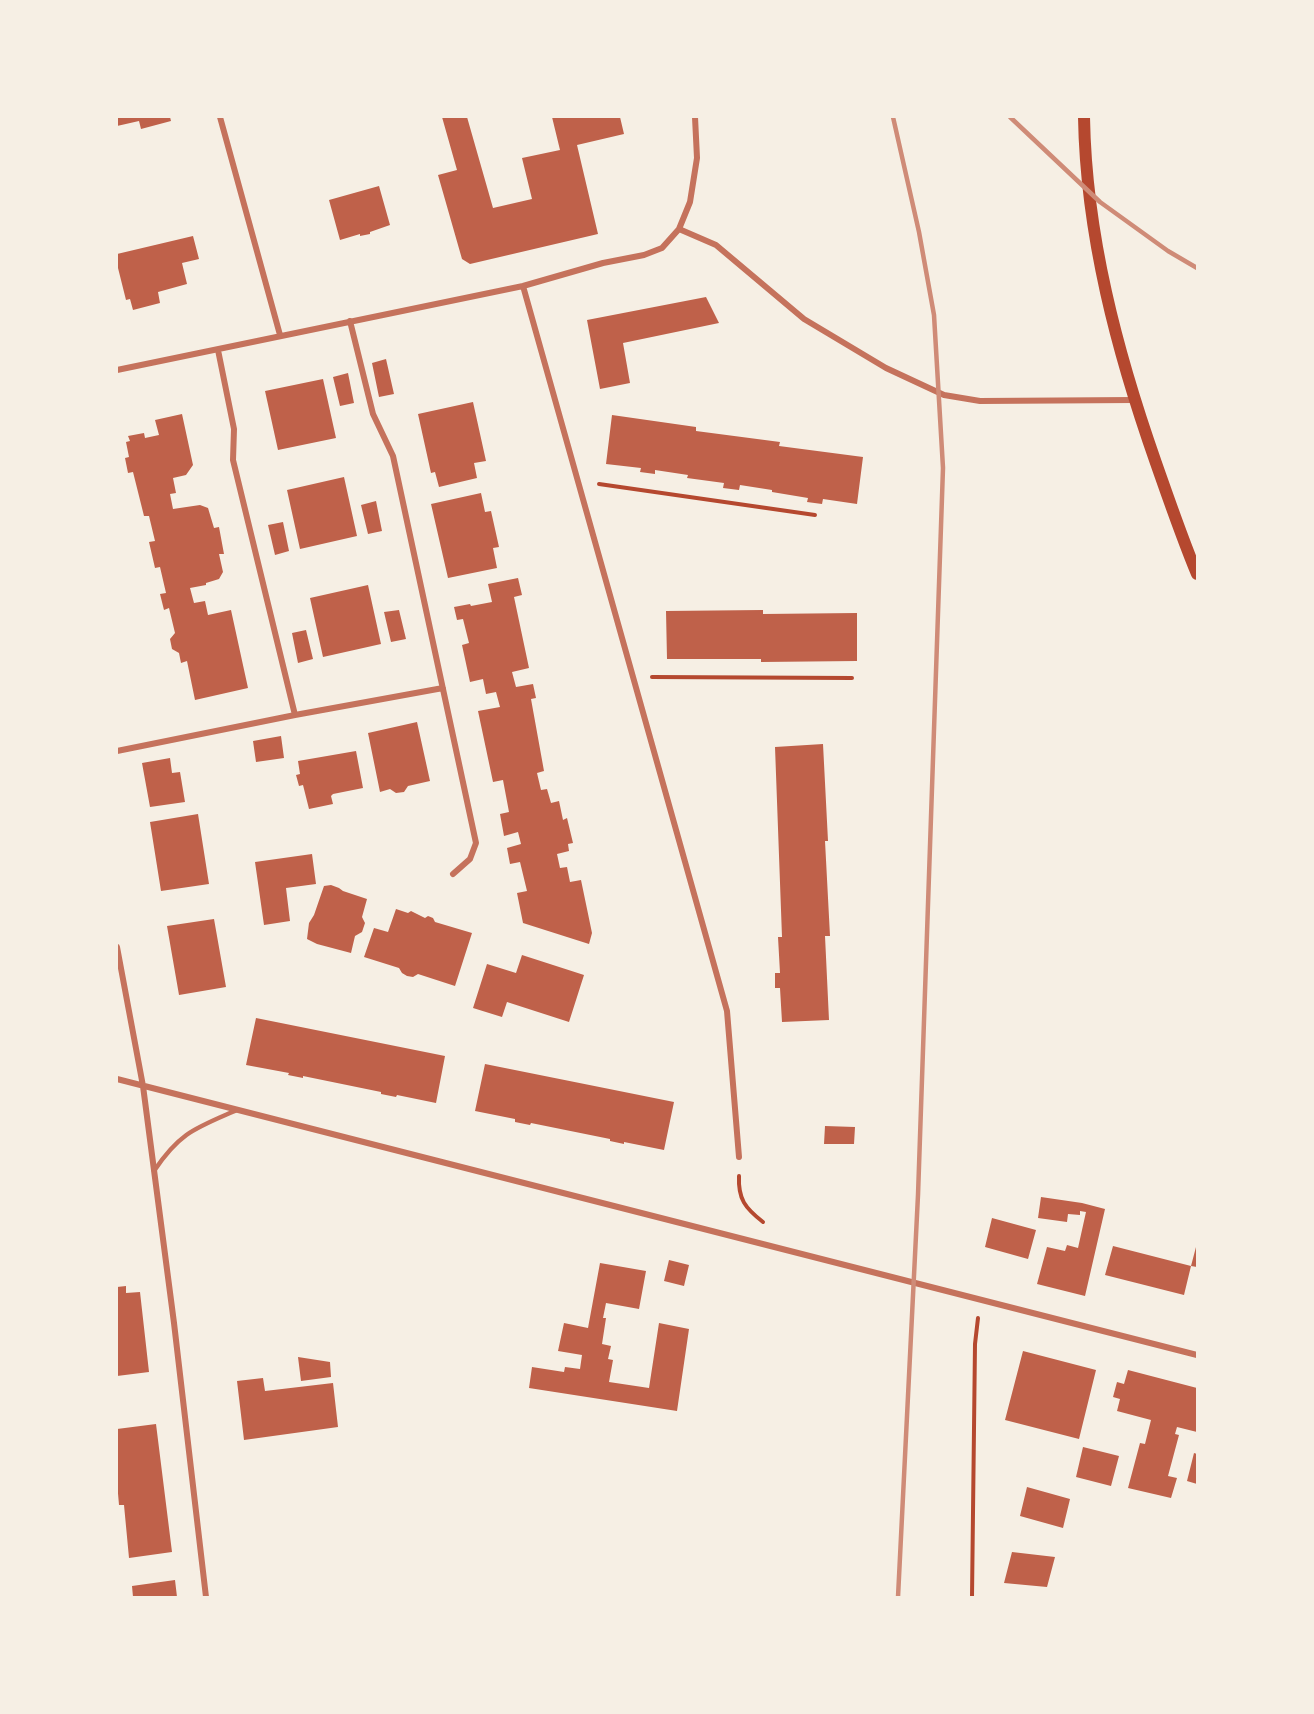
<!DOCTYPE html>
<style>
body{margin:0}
#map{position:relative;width:1314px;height:1714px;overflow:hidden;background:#f6efe4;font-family:"Source Sans 3",sans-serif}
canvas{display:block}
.frame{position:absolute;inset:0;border:118px solid #f6efe4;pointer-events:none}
</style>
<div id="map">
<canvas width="1314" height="1714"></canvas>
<div class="frame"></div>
</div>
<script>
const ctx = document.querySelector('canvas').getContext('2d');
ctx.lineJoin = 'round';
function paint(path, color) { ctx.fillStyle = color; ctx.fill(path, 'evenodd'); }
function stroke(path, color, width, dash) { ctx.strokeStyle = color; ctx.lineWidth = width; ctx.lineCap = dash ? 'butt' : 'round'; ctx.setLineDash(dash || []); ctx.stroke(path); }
const building = new Path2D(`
 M117,117H170L171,121L141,129L139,121L117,126Z
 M442,117H467L493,208L532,199L522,158L560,150L552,117H620L624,134L577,145L598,234L470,264L462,259L438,175L457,170Z
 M379,186L390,225L370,232V234L360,236V234L340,240L329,200Z
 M193,236L199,259L182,263L187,284L158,292L160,303L133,310L130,299L126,300L117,264V254Z
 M706,297L719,323L623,343L630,383L600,389L587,320Z
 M386,359L394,394L379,397L372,363Z
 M348,373L354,403L340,406L333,377Z
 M323,379L336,438L278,450L265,391Z
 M473,402L486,461L474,463L477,478L439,487L435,472L431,473L418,414Z
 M182,414L193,465L186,475L173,478L176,493L170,494L173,509L200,505L208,508L214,528L219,527L224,554H219L223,572L219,579L206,583V585L190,588L194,603L205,601L208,615L231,610L248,688L195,700L187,661L181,663L179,653L172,649L170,639L175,633L169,608L164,610L160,594L166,593L160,567L155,568L149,542L155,541L149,516H144L133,472L128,473L125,458L129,457L126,442L130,441L128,436L144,433L145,438L159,435L155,420Z
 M612,415L696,427V431L780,442L779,446L863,457L857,504L823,499L822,504L807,502L808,498L772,492V490L740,485L739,490L723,488L724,483L687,478L688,475L655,470V474L640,472L641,468L606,464Z
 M344,477L357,536L300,549L287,490Z
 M481,493L485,512L491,511L499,547L493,548L497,568L448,578L431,504Z
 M376,501L382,531L368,534L361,505Z
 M283,522L289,551L275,555L268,525Z
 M518,578L522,595L514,597L529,668L512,672L516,687L533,684L536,698L531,699L544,771L537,773L541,790L547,789L551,803L559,801L563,820L567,818L573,843L568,844L569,851L557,854L560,868L567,867L570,882L581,880L592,933L589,944L523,923L517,893L527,891L520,862L510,864L507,848L521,844L518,832L504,836L500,814L509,812L503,780L493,782L478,711L500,707L496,692L486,694L483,679L470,682L462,645L469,643L463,619L457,620L454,607L470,604L471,606L492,602L488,584Z
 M368,585L381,644L323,657L310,598Z
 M399,610L406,639L391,642L384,612Z
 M763,610V614L857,613V661L761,662V659H667L666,611Z
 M306,630L313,659L298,663L292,633Z
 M417,722L430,781L408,786L404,792L396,793L390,789L380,792L368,733Z
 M281,736L284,758L256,762L253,741Z
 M823,744L828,841H825L830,936H825L829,1020L782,1022L780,988H775V973H780L778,937H782L775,747Z
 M356,751L363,788L333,794L331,796L333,804L309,809L303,785L299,786L296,775L300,774L298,761Z
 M170,758L172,773L180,772L185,802L150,807L142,763Z
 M198,814L209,884L161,891L150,822Z
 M312,854L316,884L286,888L290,921L264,925L255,862Z
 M331,885L339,888L343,891L367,899L362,917L365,923L362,932L355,936L351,953L317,944L307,939L309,923L314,915L324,886Z
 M396,909L408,913L411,911L425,918L428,916L433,918L435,922L472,933L455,986L418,974L413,977L407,976L402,973L399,968L364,957L374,928L388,932Z
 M214,919L226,987L179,995L167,926Z
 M522,955L584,975L569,1022L507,1002L502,1017L473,1008L487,964L516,973Z
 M256,1018L445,1056L436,1103L397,1095L396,1097L381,1094V1092L303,1076V1078L288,1075L289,1073L246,1065Z
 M485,1064L674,1102L664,1150L624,1142V1144L610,1141V1139L531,1123L530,1125L515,1122V1119L475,1111Z
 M825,1126L855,1127L854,1144H824Z
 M1041,1197L1082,1203L1105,1209L1085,1296L1037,1284L1047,1247L1065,1251L1067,1245L1078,1248L1086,1212L1080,1211V1215L1068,1214L1067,1222L1038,1218Z
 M992,1218L1036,1230L1028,1259L985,1247Z
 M1113,1246L1191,1266L1184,1295L1105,1275Z
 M1196,1247H1197V1267L1191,1266Z
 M669,1260L689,1265L684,1286L664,1281Z
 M600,1263L646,1271L639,1309L606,1303L603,1318H606L602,1344L611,1346L608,1359L613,1360L609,1382L649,1388L659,1323L689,1329L677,1411L529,1388L532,1367L564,1372L565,1367L580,1369L582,1355L558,1351L564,1323L588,1328Z
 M126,1286V1293L140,1292L149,1372L117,1376V1287Z
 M1023,1351L1096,1370L1079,1439L1005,1420Z
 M298,1357L330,1362L331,1377L301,1381Z
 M1128,1370L1197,1388V1432L1177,1427L1175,1434L1179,1435L1168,1476L1177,1478L1171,1498L1128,1488L1140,1443L1145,1444L1151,1420L1117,1411L1120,1399L1113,1397L1117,1382L1124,1384Z
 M263,1378L265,1391L333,1383L338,1427L244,1440L237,1381Z
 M156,1424L172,1552L129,1558L124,1505H119L117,1482V1429Z
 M1083,1447L1119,1456L1111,1486L1076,1477Z
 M1194,1453L1197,1454V1484L1187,1481Z
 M1027,1487L1070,1499L1063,1528L1020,1516Z
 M1012,1552L1055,1557L1047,1587L1004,1583Z
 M175,1580L177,1597H133L132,1586Z`);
const path = new Path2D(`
 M599,484L815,515
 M652,677L852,678
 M739,1176C738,1199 745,1208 763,1222
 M972,1597L975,1344L978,1318`);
const service = new Path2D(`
 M154,1171C180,1132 196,1128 237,1110`);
const minor = new Path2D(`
 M220,117L280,335
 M679,229L716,245L804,319L886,368L944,395L980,401L1134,400
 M523,286L727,1011L739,1157
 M350,321L373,414L393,456L476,843L470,859L453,874
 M218,350L234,429L233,460L295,715
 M117,370L523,286L603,263L644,255L662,248L679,229L690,202L697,158L695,117
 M117,751L295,715L443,688
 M117,947L143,1086L174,1323L206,1597
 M117,1079L1197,1355`);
const secondary = new Path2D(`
 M1084,117C1086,235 1117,352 1156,463C1169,500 1182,538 1197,574`);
const rail = new Path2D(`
 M893,117L919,232L934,315L943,468L918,1195L898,1597
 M1010,117L1100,202L1168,251L1197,268`);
paint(building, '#bf614a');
stroke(path, '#b5482f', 4);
stroke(service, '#c5725c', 4.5);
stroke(minor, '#c5725c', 6);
stroke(secondary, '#b5482f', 12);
stroke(rail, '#cf8b77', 4.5);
</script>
